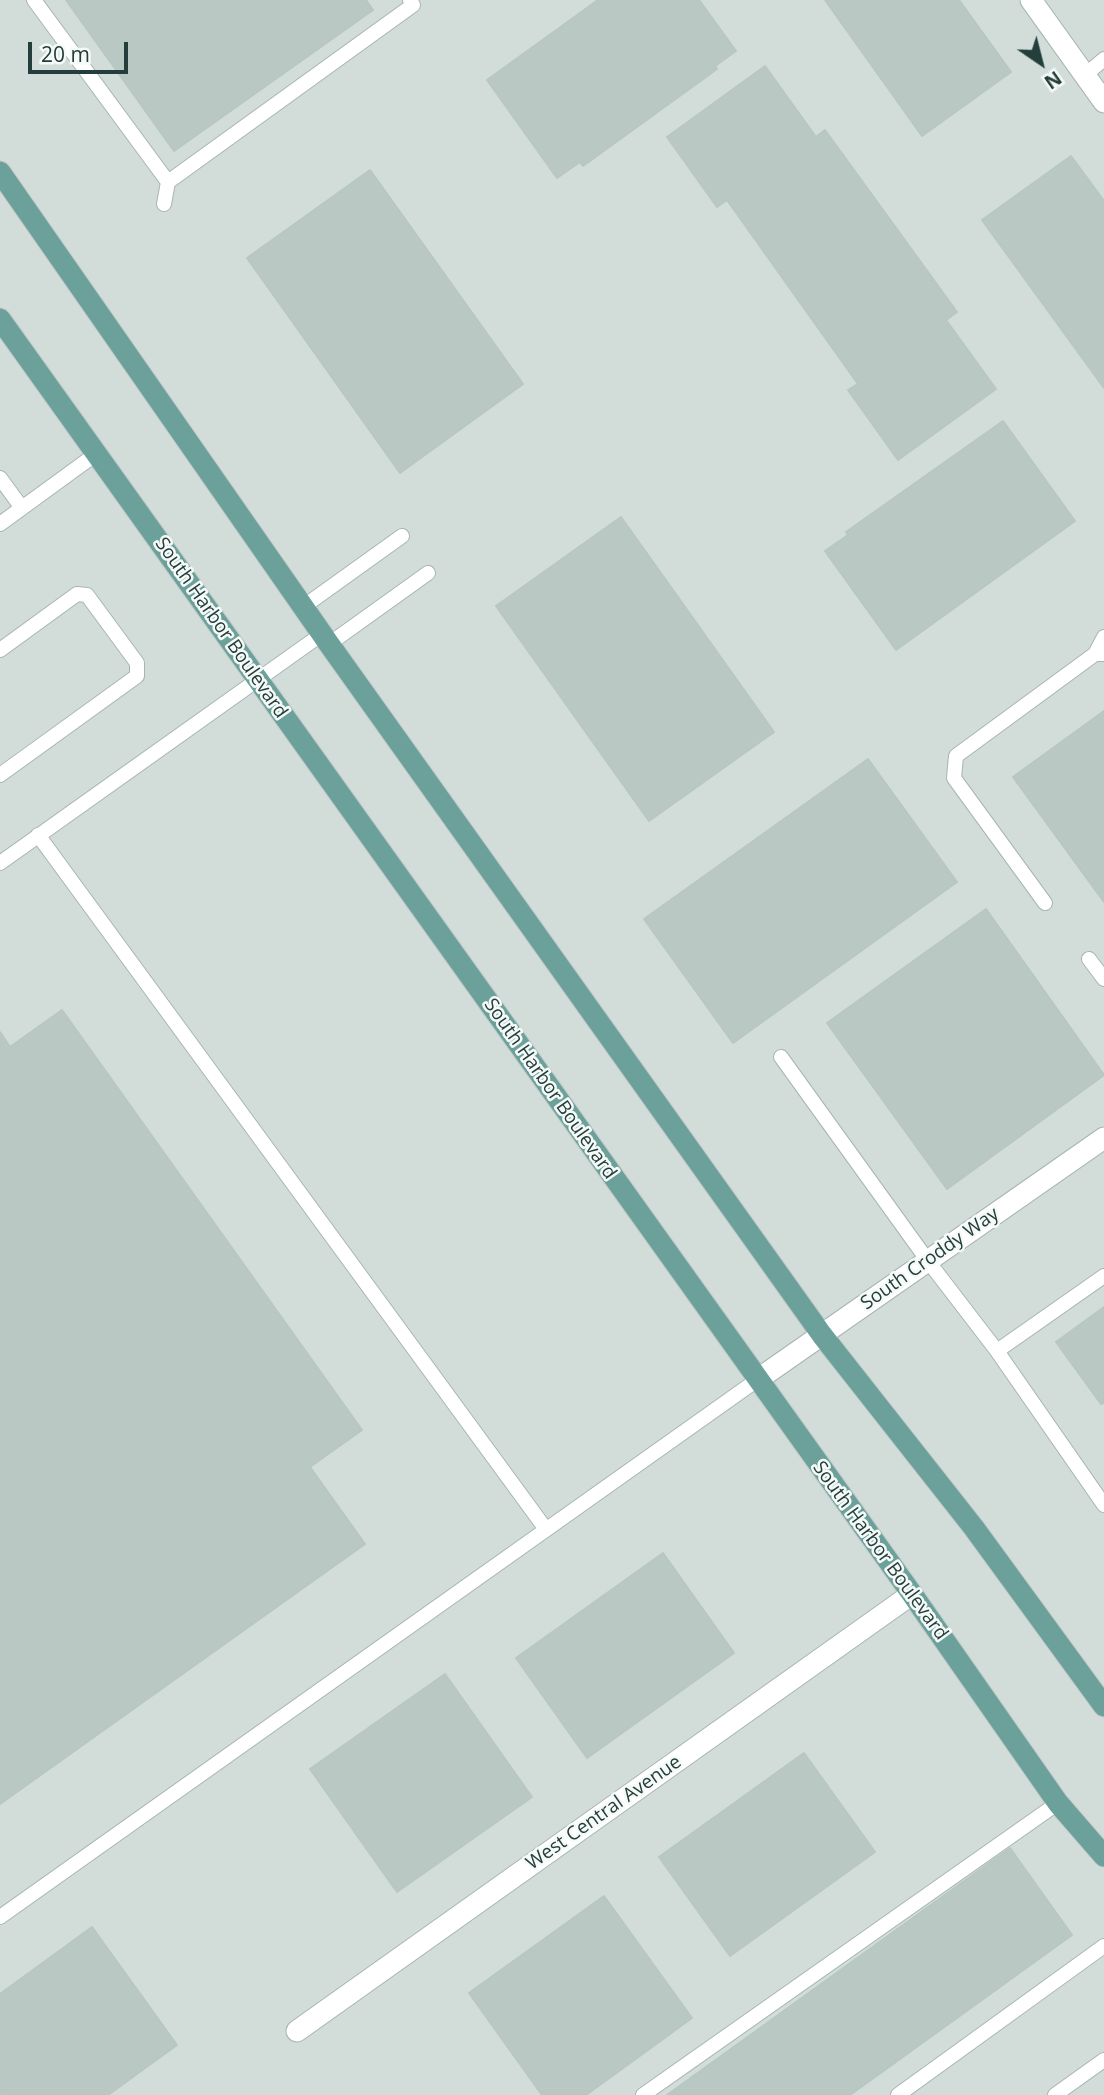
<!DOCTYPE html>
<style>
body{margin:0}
#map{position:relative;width:1104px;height:2095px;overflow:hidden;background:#e4edea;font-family:"Open Sans",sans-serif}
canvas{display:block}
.north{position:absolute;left:1006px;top:28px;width:70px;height:70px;-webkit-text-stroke:5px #f5faf8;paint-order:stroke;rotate:145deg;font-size:19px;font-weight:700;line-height:28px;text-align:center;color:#243e3b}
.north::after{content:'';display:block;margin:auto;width:24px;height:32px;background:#243e3b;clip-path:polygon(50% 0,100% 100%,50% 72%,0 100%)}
.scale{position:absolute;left:28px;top:42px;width:100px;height:32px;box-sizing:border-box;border:4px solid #243e3b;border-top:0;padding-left:9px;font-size:21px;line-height:24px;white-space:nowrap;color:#243e3b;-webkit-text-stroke:5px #f5faf8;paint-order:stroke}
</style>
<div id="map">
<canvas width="1104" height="2095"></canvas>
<div class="north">N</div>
<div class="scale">20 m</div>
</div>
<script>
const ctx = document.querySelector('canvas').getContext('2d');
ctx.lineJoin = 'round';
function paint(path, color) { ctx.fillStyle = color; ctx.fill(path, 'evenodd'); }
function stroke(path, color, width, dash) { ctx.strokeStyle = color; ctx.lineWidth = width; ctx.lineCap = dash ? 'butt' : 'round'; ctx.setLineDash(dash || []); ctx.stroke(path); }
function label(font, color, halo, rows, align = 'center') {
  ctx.font = font + ' "Open Sans",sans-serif'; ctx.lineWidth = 5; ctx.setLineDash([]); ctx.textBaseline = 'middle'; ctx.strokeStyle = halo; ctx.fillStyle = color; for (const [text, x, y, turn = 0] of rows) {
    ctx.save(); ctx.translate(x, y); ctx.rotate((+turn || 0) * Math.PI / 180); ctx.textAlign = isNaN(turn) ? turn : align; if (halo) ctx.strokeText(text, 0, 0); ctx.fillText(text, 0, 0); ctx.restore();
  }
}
const built = new Path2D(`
 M0,0H1104V2095H0Z`);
const building = new Path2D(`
 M66,0H366L373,10L174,151Z
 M598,0H699L736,51L715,66L717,69L583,166L580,162L557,178L487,80Z
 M825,0H959L1011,72L922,136Z
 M765,66L816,137L825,130L957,312L946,320L996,389L898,460L848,390L858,384L727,200L717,207L667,137Z
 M1071,156L1104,201V388L982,220Z
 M370,170L523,384L400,473L247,258Z
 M1003,421L1075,521L896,650L825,551L848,535L846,532Z
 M621,517L774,732L649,821L496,606Z
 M1104,711V902L1013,777Z
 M868,759L957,882L733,1043L644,919Z
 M986,909L1104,1075L947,1189L827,1023Z
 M62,1010L362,1430L310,1467L365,1544L0,1804V1032L10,1047Z
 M1104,1307V1403L1101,1404L1056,1342Z
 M663,1553L734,1653L587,1758L516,1658Z
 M445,1674L532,1797L397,1892L310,1769Z
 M804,1753L875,1852L730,1956L659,1857Z
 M1010,1848L1072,1935L850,2095H667Z
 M604,1896L692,2018L586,2095H542L469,1993Z
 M92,1927L177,2045L108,2095H0V1994Z`);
const service = new Path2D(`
 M34,0L168,182L164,204
 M1085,75L1104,59
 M168,182L413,5L410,0
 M0,478L22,508
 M0,524L96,454
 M303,607L402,536
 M329,644L428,573
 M0,650L77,594L87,595L137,663V676L0,775
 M1095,654L1104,637
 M38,835L545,1528
 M0,863L322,634
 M1045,903L954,778L956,756L1095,654H1104
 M1089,959L1104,979
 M781,1057L928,1261L997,1351
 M1104,1276L997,1351L1104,1505
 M0,1917L757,1380
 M643,2095L1058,1803
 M898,2095L1104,1946
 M1055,2095L1104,2060`);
const minor = new Path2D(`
 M1031,0L1104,102
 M757,1380L1104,1138
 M297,2031L912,1594`);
const primary = new Path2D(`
 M0,172L329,644L822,1335L974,1528L1104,1706
 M0,319L912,1594L1058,1803L1104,1856`);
const streetNames = [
 ["South Harbor Boulevard",221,628,55],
 ["South Harbor Boulevard",550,1089,55],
 ["South Croddy Way",930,1259,-35],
 ["South Harbor Boulevard",880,1551,54],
 ["West Central Avenue",604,1813,-35]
];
paint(built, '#d2ddda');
paint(building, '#bac8c4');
stroke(building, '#b7c7c2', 2);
stroke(service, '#a7b5b2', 16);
stroke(minor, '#a7b5b2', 23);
stroke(primary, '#c2c9c8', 23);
stroke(service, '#fff', 14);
stroke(minor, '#fff', 21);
stroke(primary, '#6ba19a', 21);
label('19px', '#243e3b', '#f5faf8', streetNames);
</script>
